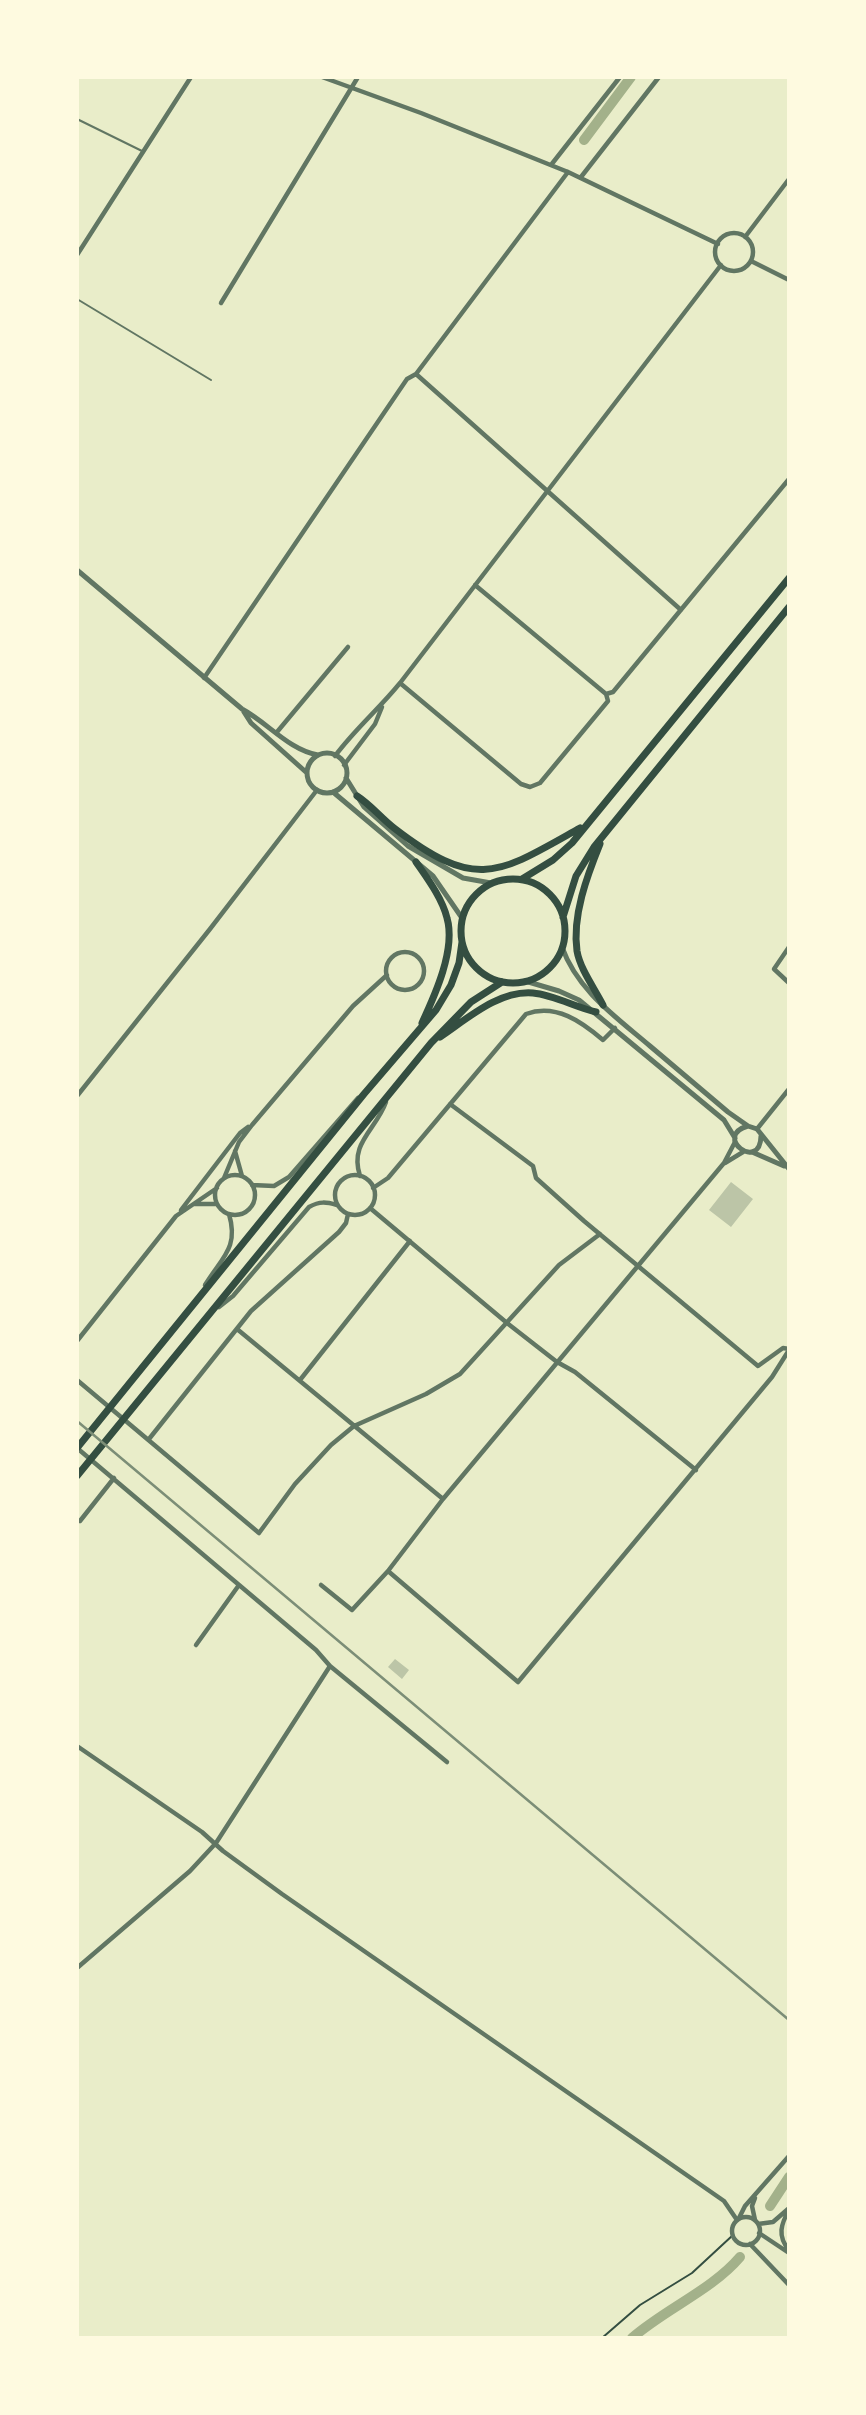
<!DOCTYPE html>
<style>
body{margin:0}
#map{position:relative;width:866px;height:2415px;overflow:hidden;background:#e9edc9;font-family:"DM Sans",sans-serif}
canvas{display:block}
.frame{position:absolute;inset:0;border:79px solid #fefae0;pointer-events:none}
</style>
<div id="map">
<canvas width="866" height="2415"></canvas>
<div class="frame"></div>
</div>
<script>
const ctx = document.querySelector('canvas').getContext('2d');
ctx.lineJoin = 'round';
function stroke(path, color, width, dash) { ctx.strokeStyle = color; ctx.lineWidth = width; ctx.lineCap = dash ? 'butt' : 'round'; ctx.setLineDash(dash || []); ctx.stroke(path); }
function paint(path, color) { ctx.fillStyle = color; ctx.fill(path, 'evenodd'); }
const canal = new Path2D(`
 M584,140L631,77
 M770,2206L789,2177
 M632,2338C665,2309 712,2290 740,2257`);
const building = new Path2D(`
 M731,1182L753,1199L731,1227L709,1210Z
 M395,1659L409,1670L402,1679L388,1667Z`);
const path = new Path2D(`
 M602,2338L640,2305L692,2273L733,2235`);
const service = new Path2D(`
 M77,119L142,151
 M77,299L211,380`);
const minor = new Path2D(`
 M322,77L421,113L568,172L718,244
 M551,165L620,77
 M581,177L659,77
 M715 252a19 19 0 1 1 38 0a19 19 0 1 1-38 0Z
 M745,237L789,179
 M77,255L191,77
 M751,261L789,280
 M221,303L358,77
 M416,374L681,610
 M475,585L606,694
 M204,678L407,379L416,374L568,172
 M400,683L521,784L530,787L540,783L608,701L606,694
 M606,694L613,692L789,479
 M277,732L348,647
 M335,756C355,729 379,709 400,683L721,265
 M344,765L375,724L382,707
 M789,947L774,969L789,983
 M386 971a19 19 0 1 1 38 0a19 19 0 1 1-38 0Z
 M77,1096L210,929L317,790
 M450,1104L533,1166L536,1178L584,1221L758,1366L783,1348L789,1349
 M757,1129L789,1089
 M235,1151L242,1176
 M725,1163L743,1152
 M335 1195a20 20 0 1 1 40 0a20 20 0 1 1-40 0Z
 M215 1195a20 20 0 1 1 40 0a20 20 0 1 1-40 0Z
 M360,1176C349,1143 376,1130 386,1102
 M224,1178L239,1142L252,1125L353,1006L387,975
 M252,1185L274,1186L289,1177L358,1098
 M373,1188L388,1178L526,1014C556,1003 582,1022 603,1040L615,1028
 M195,1204H217
 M370,1208L507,1323L557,1362L575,1372L696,1470
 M181,1210L240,1133L248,1127
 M205,1285C222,1257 239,1248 229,1214
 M219,1307L233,1296L309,1207C320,1201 326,1202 337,1205
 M237,1329L443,1499
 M77,1341L176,1216L217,1188
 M77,1380L259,1533L295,1484L331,1445L354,1426L426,1394L460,1374L559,1265L600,1234
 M300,1380L410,1241
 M149,1439L251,1311L339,1232L346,1223L348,1214
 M77,1448L316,1650L330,1666L447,1762
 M77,1521H80L114,1478
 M388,1571L518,1682L772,1377L789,1350
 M321,1585L352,1610L388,1571L443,1499L724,1163L735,1142
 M196,1645L239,1585
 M77,1746L202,1832L223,1851L282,1894L724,2201L737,2220
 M77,1968L190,1871L216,1843L330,1666
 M755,2198L752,2206L755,2220
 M789,2210C781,2224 777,2236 789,2250
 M732 2231a14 14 0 1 1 28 0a14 14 0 1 1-28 0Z
 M739,2218L745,2206L789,2156
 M758,2224L773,2222L788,2209
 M759,2233L789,2253
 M750,2244L789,2285`);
const tertiary = new Path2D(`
 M77,570L242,709C268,723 289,750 318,755
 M244,712L251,723L307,773
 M307 773a20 20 0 1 1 40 0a20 20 0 1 1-40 0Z
 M346,778L364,807L408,846L463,878L491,883
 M333,792L433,876L462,918
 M562,947C577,990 616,1017 650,1046C676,1068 702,1090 728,1112L748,1126L757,1129L789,1169
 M525,981L559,991L579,1000L724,1120L735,1138
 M748,1126C712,1136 760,1173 761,1136
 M752,1152L784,1166`);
const trunk = new Path2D(`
 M357,796C371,805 381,818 394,828C477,892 498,874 580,828
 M600,844C587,876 572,916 577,951C580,969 595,989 603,1005
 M416,862C427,878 442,898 447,918C456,949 435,995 422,1023
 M522,879L553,860L572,843L789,578
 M461 931a52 52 0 1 1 104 0a52 52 0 1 1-104 0Z
 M563,917L576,876L594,847L789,607
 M440,1037C467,1019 499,990 533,993C554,995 575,1007 596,1012
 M77,1448L364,1094L436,1010L451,985L459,963L462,942
 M77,1476L431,1043L471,1002L502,982`);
const rail = new Path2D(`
 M77,1421L789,2020`);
stroke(canal, '#a3b18a', 10);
paint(building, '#bcc5a7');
stroke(path, '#344e41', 2);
stroke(service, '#617663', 2);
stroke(minor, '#617663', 4.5);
stroke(tertiary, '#617663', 5);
stroke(trunk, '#344e41', 7);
stroke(rail, '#7c8e77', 2.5);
</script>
